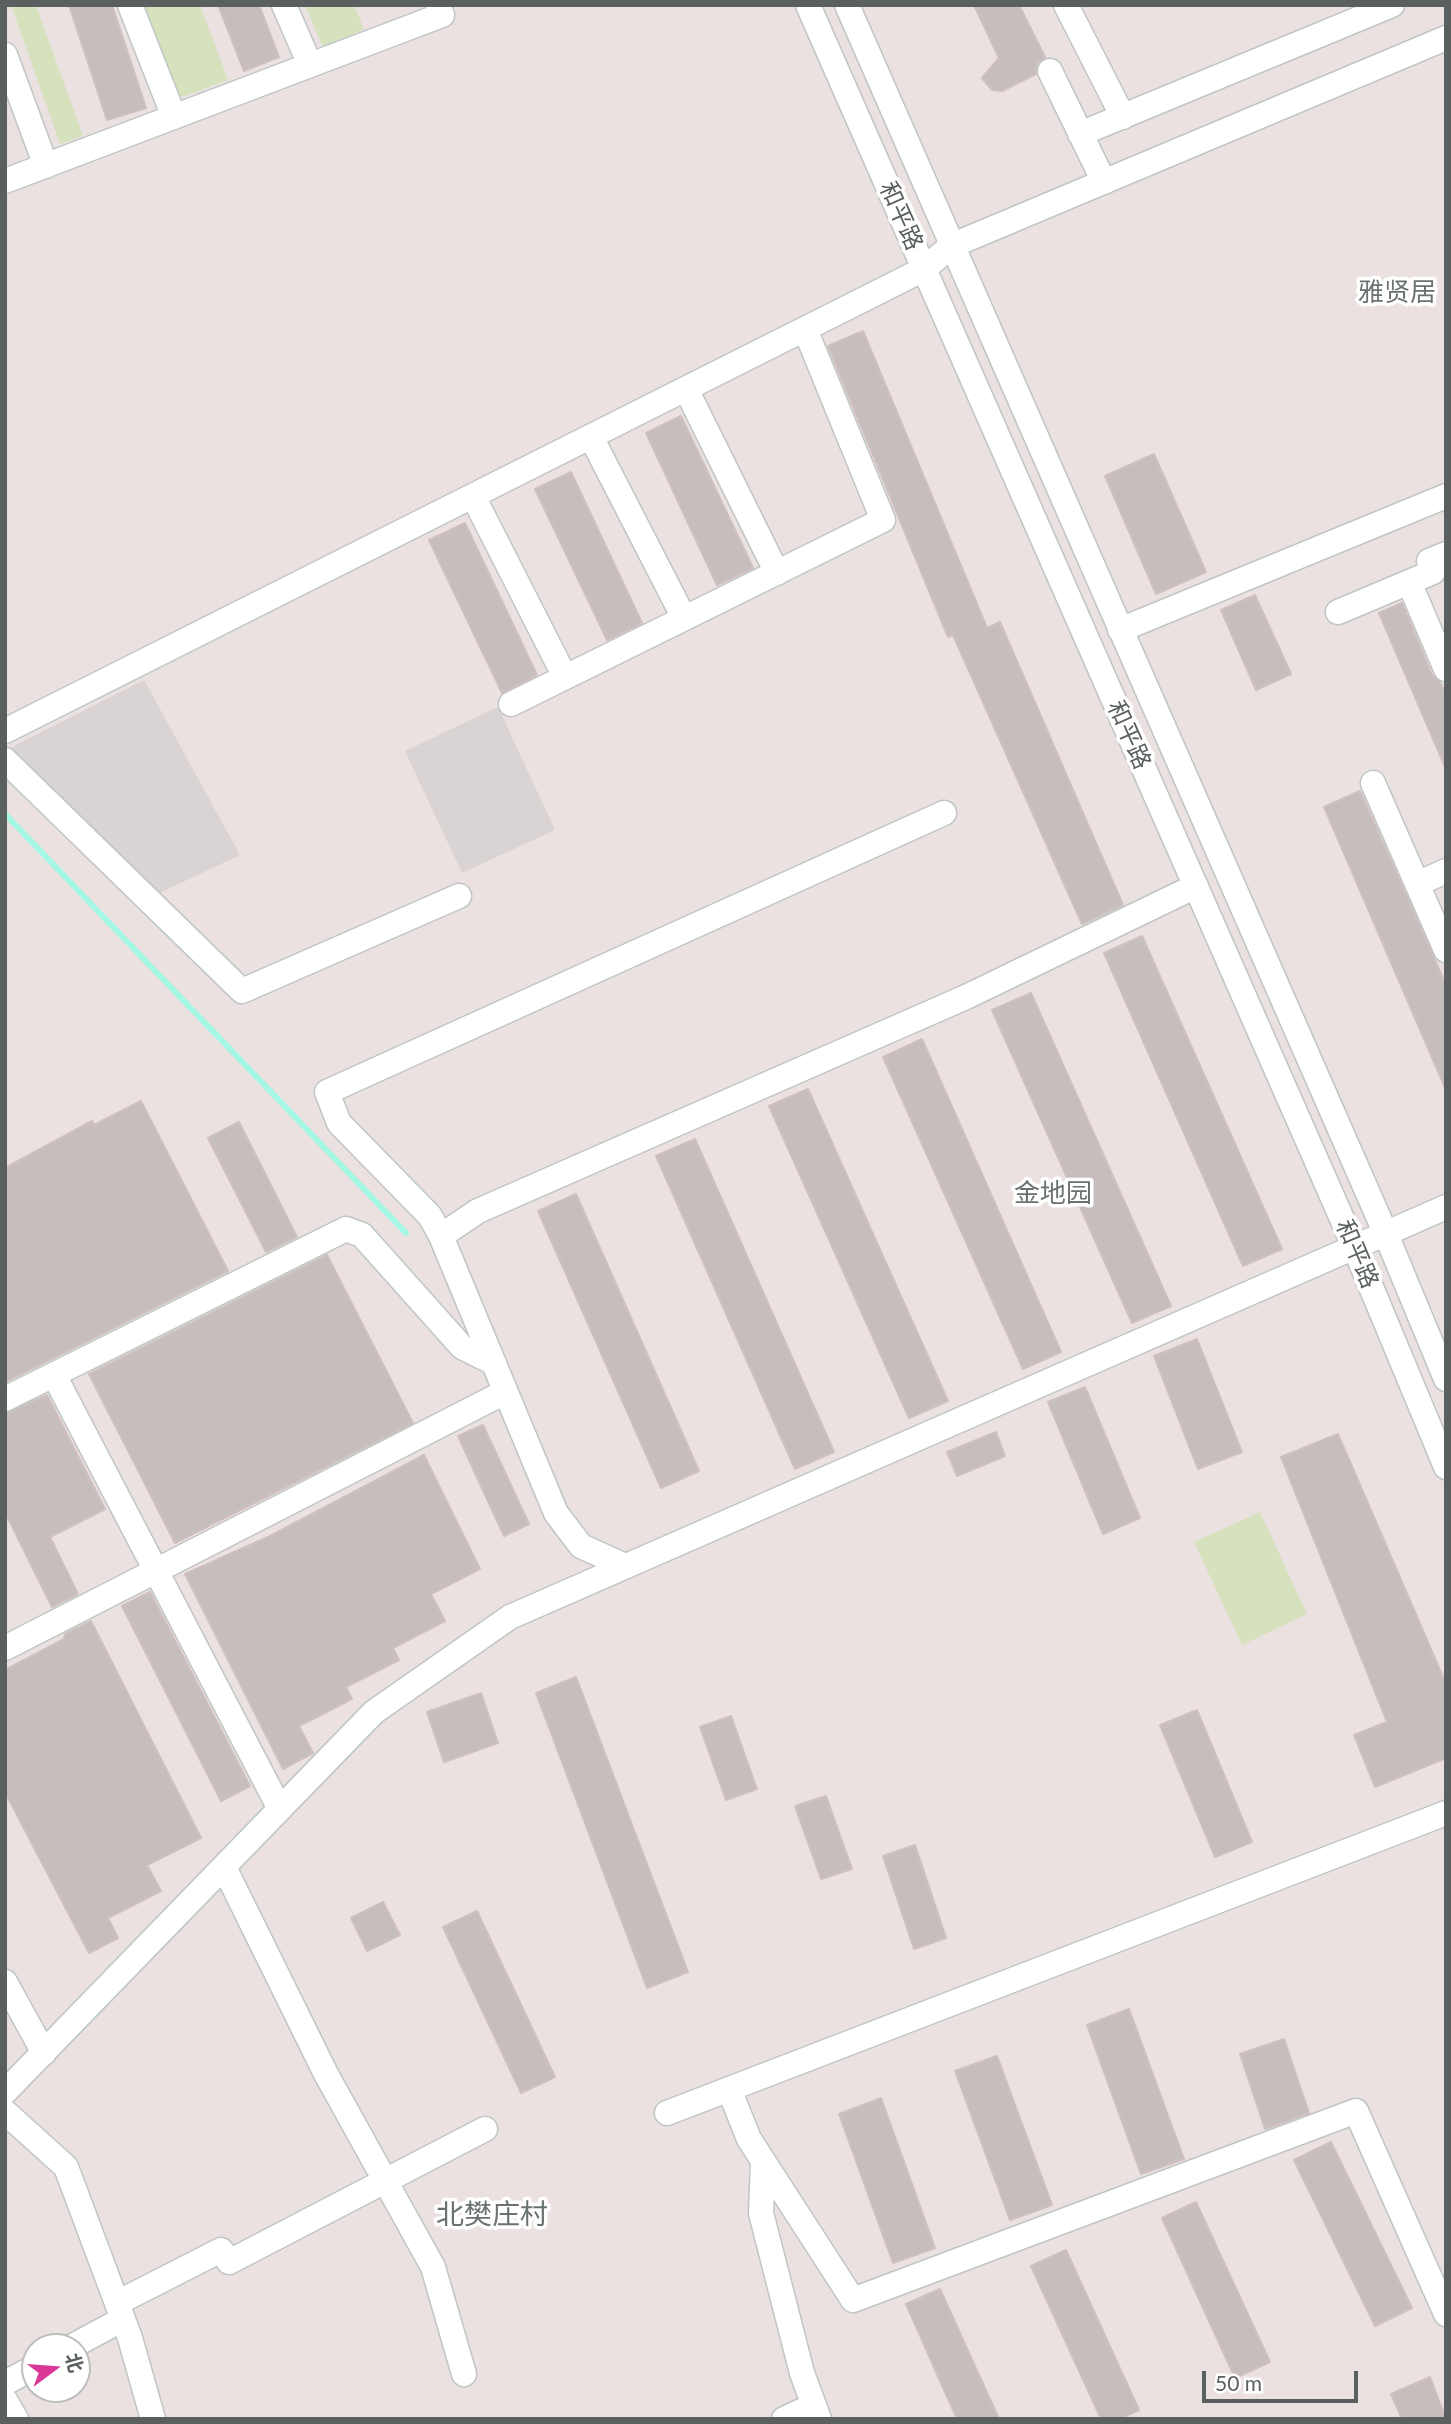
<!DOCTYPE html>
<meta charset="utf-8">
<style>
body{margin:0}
#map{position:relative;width:1451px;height:2424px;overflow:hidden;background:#ebe1e0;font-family:Lato,"Noto Sans SC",sans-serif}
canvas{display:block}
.frame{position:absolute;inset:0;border:7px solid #59605f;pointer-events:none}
.north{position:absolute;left:21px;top:2333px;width:70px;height:70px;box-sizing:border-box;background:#fff;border:2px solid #bdbfbf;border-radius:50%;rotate:74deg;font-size:19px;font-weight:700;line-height:28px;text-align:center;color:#59605f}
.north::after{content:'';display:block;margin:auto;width:24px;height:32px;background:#d93899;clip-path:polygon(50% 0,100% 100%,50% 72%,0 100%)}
.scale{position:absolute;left:1202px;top:2371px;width:156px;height:32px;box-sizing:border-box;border:4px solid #59605f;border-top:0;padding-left:9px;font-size:21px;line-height:24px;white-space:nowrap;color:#59605f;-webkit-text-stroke:5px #fff;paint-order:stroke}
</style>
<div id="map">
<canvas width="1451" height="2424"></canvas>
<div class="frame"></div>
<div class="north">北</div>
<div class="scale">50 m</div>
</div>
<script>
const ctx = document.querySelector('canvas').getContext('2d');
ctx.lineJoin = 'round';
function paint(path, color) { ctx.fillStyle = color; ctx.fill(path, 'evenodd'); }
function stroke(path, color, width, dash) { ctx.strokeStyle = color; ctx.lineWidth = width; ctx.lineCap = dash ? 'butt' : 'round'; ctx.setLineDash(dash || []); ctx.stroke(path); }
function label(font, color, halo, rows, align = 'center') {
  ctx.font = font + ' Lato,"Noto Sans SC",sans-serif'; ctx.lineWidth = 7; ctx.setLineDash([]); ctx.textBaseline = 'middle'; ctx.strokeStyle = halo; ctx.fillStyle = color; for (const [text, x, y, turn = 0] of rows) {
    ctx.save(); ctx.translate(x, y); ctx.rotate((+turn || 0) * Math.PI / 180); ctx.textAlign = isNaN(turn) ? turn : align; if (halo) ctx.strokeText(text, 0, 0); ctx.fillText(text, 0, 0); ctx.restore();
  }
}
const industrial = new Path2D(`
 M144,680L240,855L153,896L6,750Z
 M498,707L555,830L462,873L405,751Z`);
const green = new Path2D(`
 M11,5H36L83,136L60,144Z
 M144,5H200L228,80L179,98Z
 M305,5H354L364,29L323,47Z
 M1260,1512L1307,1614L1242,1645L1194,1542Z`);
const stream = new Path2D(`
 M5,814L406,1233`);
const building = new Path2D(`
 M69,5H112L146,108L107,120Z
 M218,5H259L279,57L244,71Z
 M974,5H1019L1045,57L1037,63L1036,74L1002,91L992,90L982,78L999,58Z
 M863,331L987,628L1000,622L1123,905L1082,924L953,635L948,637L828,346Z
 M681,416L753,568L717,585L646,433Z
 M1154,454L1206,572L1156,594L1105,476Z
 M571,472L642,623L607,640L535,489Z
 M465,523L537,675L502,693L429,540Z
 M1255,595L1291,674L1256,690L1221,610Z
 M1402,603L1432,675L1440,682L1446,695V769L1379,613Z
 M1360,791L1446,985V1090L1324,807Z
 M1142,936L1282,1249L1243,1266L1104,953Z
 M1031,993L1171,1306L1132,1323L992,1010Z
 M922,1039L1061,1352L1023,1369L883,1057Z
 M808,1089L948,1401L909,1418L769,1106Z
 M141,1101L228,1271L5,1382V1168L92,1121L94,1125Z
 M239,1122L297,1237L266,1252L208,1138Z
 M695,1139L834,1452L795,1469L656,1156Z
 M576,1194L699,1471L661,1488L538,1211Z
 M327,1255L413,1423L175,1543L89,1374Z
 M1197,1339L1242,1452L1198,1469L1154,1356Z
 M1085,1387L1140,1518L1103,1534L1048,1402Z
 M47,1395L105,1509L50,1537L78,1594L52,1607L5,1512V1414Z
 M483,1425L529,1524L504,1536L458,1436Z
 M996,1432L1005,1456L957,1476L947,1452Z
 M1338,1434L1446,1684V1758L1375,1787L1354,1735L1387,1722L1281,1457Z
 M424,1455L480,1569L431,1594L445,1621L393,1648L399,1660L346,1687L352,1699L299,1726L313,1753L283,1769L185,1574L270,1536Z
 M150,1592L250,1786L221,1801L122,1606Z
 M91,1621L201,1838L147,1865L161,1891L108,1918L118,1938L89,1953L5,1792V1670L64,1639L65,1634Z
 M576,1677L688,1972L647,1988L536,1693Z
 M481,1693L498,1743L444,1762L427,1712Z
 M1197,1710L1252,1842L1215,1857L1160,1725Z
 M731,1716L757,1789L726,1800L700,1727Z
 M826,1796L852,1869L821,1879L795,1806Z
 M915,1845L946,1938L914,1949L883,1856Z
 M383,1902L400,1935L367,1951L351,1918Z
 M477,1911L555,2077L521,2093L443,1927Z
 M1129,2009L1184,2159L1141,2174L1087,2025Z
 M1284,2039L1309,2113L1265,2129L1240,2054Z
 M997,2056L1052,2205L1010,2220L955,2071Z
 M881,2098L935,2248L893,2263L839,2114Z
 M1331,2142L1412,2308L1375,2326L1294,2160Z
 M1196,2202L1270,2362L1235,2378L1162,2218Z
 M1066,2250L1139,2410L1119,2419H1101L1031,2266Z
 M940,2289L999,2419H957L906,2304Z
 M1430,2377L1446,2419H1402L1391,2394Z`);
const minor = new Path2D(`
 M130,5L174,117
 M284,5L310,65
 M808,5L1354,1246L1446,1467
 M847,5L1385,1232L1446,1379
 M1066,5L1123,117
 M5,55L46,166
 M1050,71L1104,182
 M1080,134L1392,5
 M5,181L442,15L438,5
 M686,389L777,573
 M591,437L684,618
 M473,496L565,677
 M1409,582L1446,669
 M1338,612L1433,572L1429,561L1446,554
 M1120,630L1446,496
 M511,704L883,520L805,329
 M5,731L924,269L951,246L1446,38
 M5,760L242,991L459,896
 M1373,783L1446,950
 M944,813L327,1092L339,1123L430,1216L441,1236L478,1211L966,997L1196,886
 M1417,884L1446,871
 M441,1236L556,1513L581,1546L625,1566
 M54,1375L280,1809
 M5,1399L346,1229L362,1235L462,1347L494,1363
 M5,1648L505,1392
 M224,1867L326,2074L433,2267L464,2374
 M5,1982L44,2053
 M729,2089L749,2139L853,2300L1356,2111L1446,2314
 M5,2092L374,1712L510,1617L1446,1207
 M5,2112L66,2167L130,2338L153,2419
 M667,2113L1446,1813
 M763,2161L761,2213L802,2373L819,2419
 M117,2303L221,2250L229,2262L485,2129
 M71,2347L123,2319
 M5,2383L35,2367
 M5,2400L16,2419
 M784,2419L814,2405`);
const streetNames = [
 ["和平路",901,216,66],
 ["和平路",1129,735,66],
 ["和平路",1357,1254,67]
];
const neighbourhoodNames = [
 ["雅贤居",1397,293],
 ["金地园",1053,1194]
];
const quarterNames = [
 ["北樊庄村",492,2215]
];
paint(industrial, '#d9d3d3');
paint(green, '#d6e1be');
stroke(stream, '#a4f7e3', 6);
paint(building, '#c6bdbd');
stroke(building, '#cfc0bf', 2);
stroke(minor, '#bfc6c5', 27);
stroke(minor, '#fff', 24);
label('24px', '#59605f', '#fff', streetNames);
label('26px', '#6a7271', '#fff', neighbourhoodNames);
label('28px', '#6a7271', '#fff', quarterNames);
</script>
